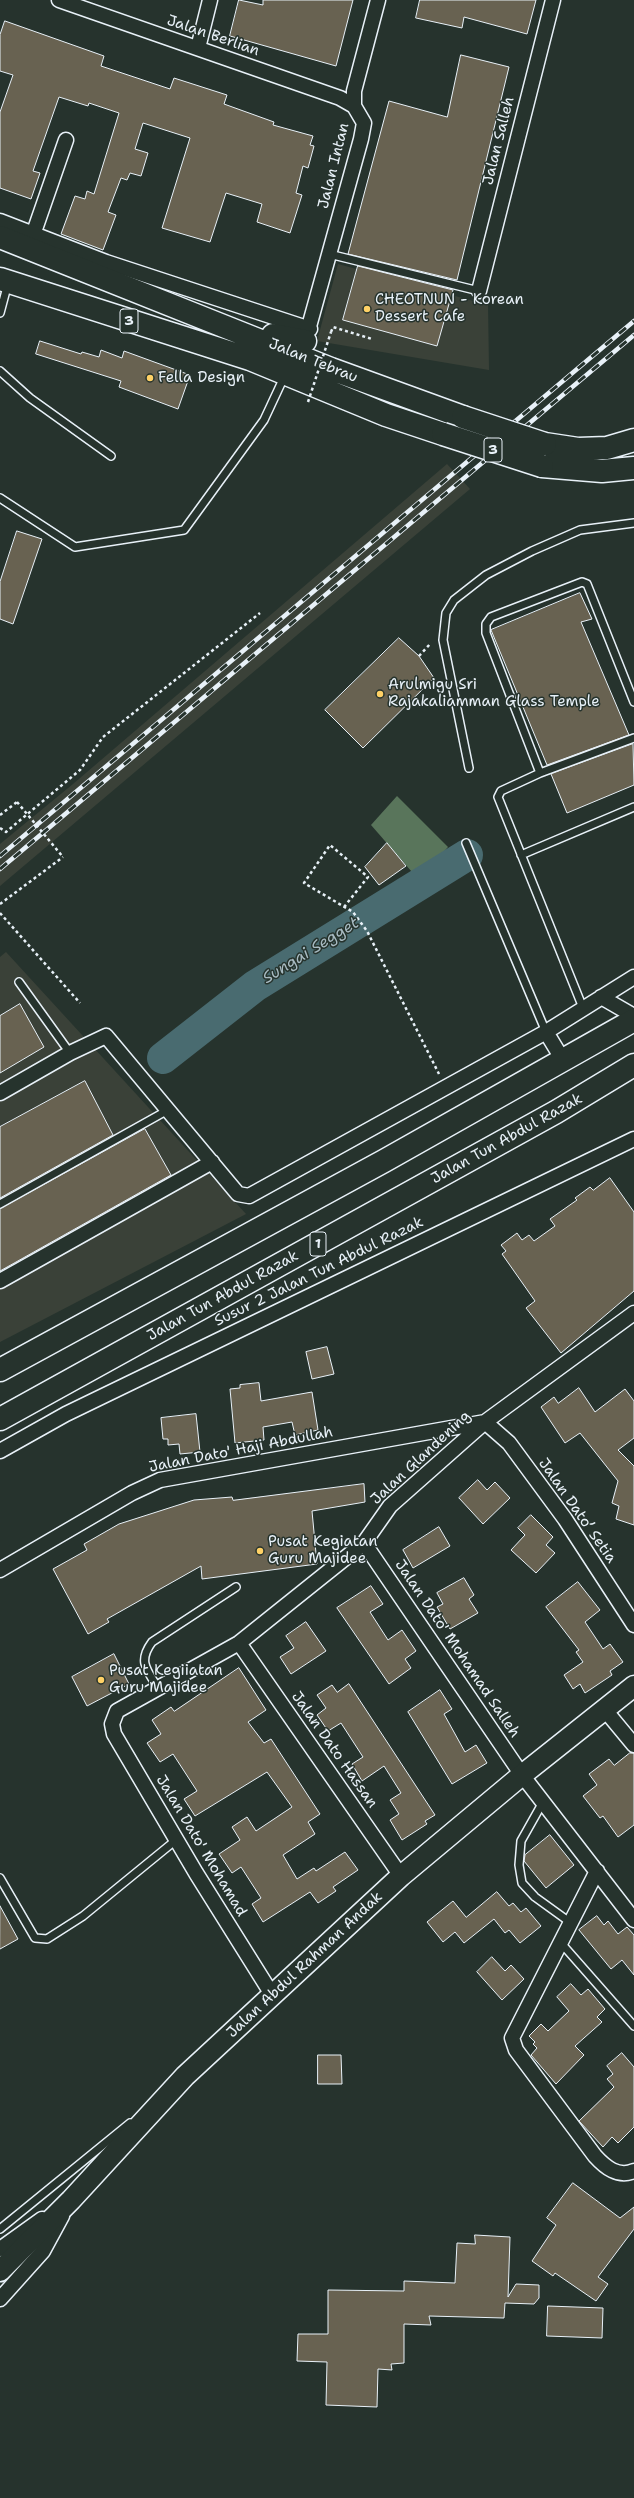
<!DOCTYPE html>
<meta charset="utf-8">
<style>
body{margin:0}
canvas{display:block;background:#26332d}
</style>
<canvas width="634" height="2498"></canvas>
<script>
const ctx = document.querySelector('canvas').getContext('2d');
ctx.lineJoin = 'round';
function paint(path, color) { ctx.fillStyle = color; ctx.fill(path, 'evenodd'); }
function stroke(path, color, width, dash) { ctx.strokeStyle = color; ctx.lineWidth = width; ctx.lineCap = dash ? 'butt' : 'round'; ctx.setLineDash(dash || []); ctx.stroke(path); }
function label(font, color, halo, rows, align = 'center') {
  ctx.font = font + ' "Shantell Sans",sans-serif'; ctx.lineWidth = 3; ctx.setLineDash([]); ctx.textBaseline = 'middle'; ctx.strokeStyle = halo; ctx.fillStyle = color; for (const [text, x, y, turn = 0] of rows) {
    ctx.save(); ctx.translate(x, y); ctx.rotate((+turn || 0) * Math.PI / 180); ctx.textAlign = isNaN(turn) ? turn : align; if (halo) ctx.strokeText(text, 0, 0); ctx.fillText(text, 0, 0); ctx.restore();
  }
}
const built = new Path2D(`
 M338,264L488,305L489,370L317,341Z
 M447,464L470,489L0,886V844L73,784Z
 M6,952L246,1214L0,1342V957Z`);
const green = new Path2D(`
 M397,796L448,847L419,880L371,825Z`);
const river = new Path2D(`
 M163,1058L255,986L467,855`);
const building = new Path2D(`
 M239,0L263,5V0H353L336,66L230,36Z
 M420,0H536L527,34L464,17L462,28L416,18Z
 M5,21L104,56L101,66L170,89L174,78L227,95L224,104L274,122L273,125L313,136L310,145L314,146L308,168L303,166L296,193L302,195L290,233L257,222L262,204L226,193L210,242L162,228L190,138L143,123L135,149L148,153L141,176L130,173L127,180L121,178L108,212L116,215L103,250L61,234L75,196L85,199L87,191L94,194L119,113L89,103L88,106L59,97L33,171L40,173L31,199L0,188V112L13,75L0,71V35Z
 M461,55L509,67L457,280L348,254L389,101L447,117Z
 M358,266L453,290L437,346L343,320Z
 M40,341L81,354L82,352L99,357L101,350L122,358L124,351L190,375L178,409L119,387L121,381L36,354Z
 M17,531L42,539L13,624L0,619V582Z
 M580,593L592,619L581,622L629,735L547,765L491,630Z
 M399,638L419,656L434,678L363,748L325,710Z
 M633,744L634,785L567,813L551,774Z
 M387,843L406,866L379,885L365,867Z
 M20,1004L44,1047L0,1073V1016Z
 M85,1081L113,1135L0,1198V1127Z
 M145,1129L171,1175L0,1271V1209Z
 M610,1178L634,1212V1291L561,1353L526,1308L535,1301L502,1254L506,1251L501,1245L517,1233L522,1240L529,1235L534,1241L555,1226L550,1219L577,1200L575,1198L590,1187L593,1190Z
 M327,1347L334,1374L312,1379L306,1352Z
 M259,1383L261,1401L312,1392L318,1430L295,1435L292,1422L263,1427L264,1440L235,1443L230,1389L240,1388V1385Z
 M579,1388L595,1412L625,1389L634,1401V1438L618,1450L634,1466V1525L616,1519L619,1506L612,1503L618,1481L580,1433L565,1443L541,1407L554,1397L558,1403Z
 M196,1414L200,1452L180,1454L179,1444L168,1445V1439H163L161,1418Z
 M478,1480L487,1490L495,1482L510,1498L483,1524L459,1498Z
 M364,1484L365,1502L312,1511L317,1564L202,1579L201,1566L107,1619L109,1622L88,1634L53,1569L87,1550L84,1544L119,1524L194,1500L232,1497L233,1500Z
 M531,1515L553,1537L546,1545L555,1553L536,1573L511,1550L525,1535L518,1528Z
 M439,1527L450,1546L413,1568L403,1550Z
 M464,1578L474,1595L469,1599L478,1613L450,1629L437,1607L443,1604L437,1593Z
 M578,1582L600,1610L585,1622L603,1649L610,1644L623,1662L610,1671L612,1675L585,1693L580,1684L573,1689L564,1675L583,1662L576,1652L579,1650L546,1607Z
 M371,1586L383,1604L370,1612L388,1640L402,1630L416,1651L405,1659L411,1668L389,1684L337,1608Z
 M306,1622L326,1651L291,1674L280,1657L294,1648L286,1636Z
 M114,1654L129,1684L87,1706L72,1677Z
 M239,1668L266,1710L248,1722L264,1743L271,1739L320,1814L308,1822L315,1834L283,1855L297,1879L314,1868L316,1871L345,1852L358,1870L333,1887L336,1891L318,1903L310,1892L263,1922L252,1904L261,1898L241,1867L232,1873L219,1854L240,1840L232,1827L247,1817L256,1831L292,1807L267,1772L195,1816L184,1799L197,1791L173,1754L160,1762L147,1743L161,1734L152,1720L171,1707L174,1711Z
 M349,1684L435,1815L425,1821L427,1824L402,1840L390,1820L399,1814L390,1800L401,1793L384,1766L362,1781L352,1764L363,1757L341,1723L328,1731L317,1715L326,1708L317,1695L332,1685L337,1692Z
 M440,1690L452,1709L444,1714L465,1752L476,1745L487,1763L452,1784L408,1712Z
 M630,1753H634V1825L618,1837L603,1816L600,1818L583,1796L597,1785L589,1774L609,1759L614,1765Z
 M550,1835L574,1865L546,1888L524,1861L525,1855Z
 M497,1892L509,1906L513,1903L521,1912L526,1908L541,1926L520,1943L509,1930L505,1933L494,1919L464,1943L455,1932L443,1942L427,1922L453,1901L466,1917Z
 M0,1906L18,1939L0,1949Z
 M597,1916L604,1925L608,1921L618,1934L627,1927L634,1935V1975L622,1960L611,1969L579,1930Z
 M492,1957L505,1971L511,1965L524,1979L502,2000L477,1972Z
 M571,1984L581,1995L588,1989L605,2009L597,2017L602,2022L575,2046L584,2055L556,2084L531,2055L537,2048L533,2044L535,2042L529,2036L541,2024L548,2031L569,2011L557,1997Z
 M622,2053L634,2067V2127L618,2143L612,2137L603,2147L579,2121L614,2087L607,2079L613,2074L607,2066Z
 M318,2055H341L342,2084H318Z
 M573,2183L620,2218L634,2207V2229L598,2277L608,2284L596,2301L555,2273L553,2276L532,2261L556,2225L547,2218Z
 M475,2235L510,2237L508,2297L516,2284L539,2285V2298L534,2304L505,2303L504,2318L429,2316L431,2325L404,2324V2363L391,2364L392,2370L378,2369L377,2407L326,2405L327,2362L297,2361L298,2334H328V2290L404,2291V2281L455,2283L457,2243L475,2244Z
 M548,2306L603,2308L602,2338L547,2336Z`);
const path = new Path2D(`
 M331,332L333,327L372,339
 M419,656L431,643
 M0,815L17,802
 M0,828L6,832L80,770L103,737L260,613
 M0,904L63,857
 M344,907L368,877L330,845L304,883L353,912L367,931L439,1074
 M0,913L80,1003`);
const lane = new Path2D(`
 M329,254L479,291
 M0,313L8,283
 M0,371L30,398L111,456
 M0,498L75,547L184,530L264,420L285,375
 M469,768L443,640L446,613L454,600L486,575L532,551L580,530L634,523
 M540,773L486,633V624L491,617L582,582L587,584L634,702
 M466,843L546,1032
 M521,855L634,807
 M19,982L70,1053
 M583,1008L498,797L501,791L540,773L634,738
 M0,1204L168,1110
 M158,1688C146,1669 138,1661 152,1642L236,1587
 M543,1802L521,1841L519,1865L522,1883L535,1897L571,1923
 M0,1878L35,1938L47,1939L83,1916L176,1840
 M561,1943L634,2026
 M0,2229L130,2123`);
const street = new Path2D(`
 M59,0L340,98L354,106
 M198,48L210,0
 M0,221L106,262L310,329
 M33,235L66,140
 M479,291L553,0
 M305,341L361,139L364,123L354,106V91L378,0
 M601,997L634,1016
 M546,1032L563,1060
 M0,1093L70,1053L106,1036L238,1194L249,1196L546,1032L634,977
 M0,1281L212,1162
 M485,1422L509,1443L565,1519L634,1625
 M0,1451L66,1414L634,1139
 M364,1543L522,1775L634,1920
 M0,1570L132,1493L160,1480L485,1422
 M239,1643L401,1876
 M605,1710L634,1745
 M597,1871L512,2038L516,2050L595,2156C605,2167 618,2178 634,2171
 M273,1996L196,1873L114,1734L112,1724L117,1711L239,1643L364,1543L390,1506L485,1422L634,1313
 M0,2249L42,2219
 M0,2299L43,2251L62,2216`);
const secondary = new Path2D(`
 M0,2271L71,2200L185,2076L401,1876L522,1775L634,1686`);
const highway = new Path2D(`
 M0,237L331,369L463,417
 M0,279L250,359L386,415L443,434
 M273,335L305,341
 M545,444L578,449L607,448L634,440
 M542,466L602,471L634,468
 M0,1370L384,1161L634,1020
 M0,1419L556,1112L634,1065`);
const rail = new Path2D(`
 M0,856L634,321
 M0,869L634,335`);
const pathBridge = new Path2D(`
 M308,402L331,332
 M17,802L63,857`);
const highwayBridge = new Path2D(`
 M463,417L545,444
 M443,434L542,466`);
const markers = [
 [367,309,4,"#ffd166"],
 [150,378,4,"#ffd166"],
 [380,694,4,"#ffd166"],
 [260,1551,4,"#ffd166"],
 [101,1680,4,"#ffd166"]
];
const shields = [
 [129,321,18],
 [493,450,18],
 [318,1244,16]
];
const shieldNames = [
 ["3",129,321],
 ["3",493,450],
 ["1",318,1244]
];
const streetNames = [
 ["Jalan Berlian",213,36,19],
 ["Jalan Salleh",499,141,-76],
 ["Jalan Intan",334,166,-76],
 ["Jalan Tebrau",313,361,22],
 ["Jalan Tun Abdul Razak",507,1139,-29],
 ["Susur 2 Jalan Tun Abdul Razak",319,1272,-26],
 ["Jalan Tun Abdul Razak",223,1296,-29],
 ["Jalan Dato' Haji Abdullah",241,1450,-11],
 ["Jalan Glandening",421,1458,-43],
 ["Jalan Dato’ Setia",577,1511,55],
 ["Jalan Dato' Mohamad Salleh",457,1649,56],
 ["Jalan Dato Hassan",334,1750,55],
 ["Jalan Dato' Mohamad",201,1846,59],
 ["Jalan Abdul Rahman Andak",305,1965,-43]
];
const poiNames = [
 ["CHEOTNUN - Korean",375,300],
 ["Dessert Cafe",375,317],
 ["Fella Design",158,378],
 ["Arulmigu Sri",388,685],
 ["Rajakaliamman Glass Temple",388,702],
 ["Pusat Kegiatan",268,1542],
 ["Guru Majidee",268,1559],
 ["Pusat Kegiiatan",109,1671],
 ["Guru Majidee",109,1688]
];
const waterNames = [
 ["Sungai Segget",311,951,-32]
];
paint(built, '#3a4138');
paint(green, '#59755b');
stroke(river, '#496b70', 32);
paint(building, '#686251');
stroke(building, '#e8f1f8', 1);
stroke(lane, '#e8f1f8', 10);
stroke(street, '#e8f1f8', 17);
stroke(secondary, '#e8f1f8', 23);
stroke(highway, '#e8f1f8', 25);
stroke(path, '#e8f1f8', 2.5, [3, 3]);
stroke(lane, '#26332d', 7);
stroke(street, '#26332d', 14);
stroke(secondary, '#26332d', 20);
stroke(highway, '#26332d', 22);
stroke(rail, '#e8f1f8', 4.5);
stroke(rail, '#26332d', 3, [9]);
stroke(highwayBridge, '#e8f1f8', 25, []);
stroke(pathBridge, '#e8f1f8', 2.5, [3, 3]);
stroke(highwayBridge, '#26332d', 22);
for (const [x, y, r, color] of markers) { const dot = new Path2D(); dot.arc(x, y, r, 0, 2 * Math.PI); ctx.fillStyle = color; ctx.fill(dot); stroke(dot, '#26332d', 1.5); }
for (const [x, y, w] of shields) { const box = new Path2D(); box.roundRect(x - w / 2, y - 12, w, 24, 3); ctx.fillStyle = '#26332d'; ctx.fill(box); stroke(box, '#e8f1f8', 1); }
label('bold 14px', '#e8f1f8', null, shieldNames);
label('15px', '#e8f1f8', '#26332d', streetNames);
label('15px', '#e8f1f8', '#26332d', poiNames, 'left');
label('italic 16px', '#a8bbc2', '#26332d', waterNames);
</script>
